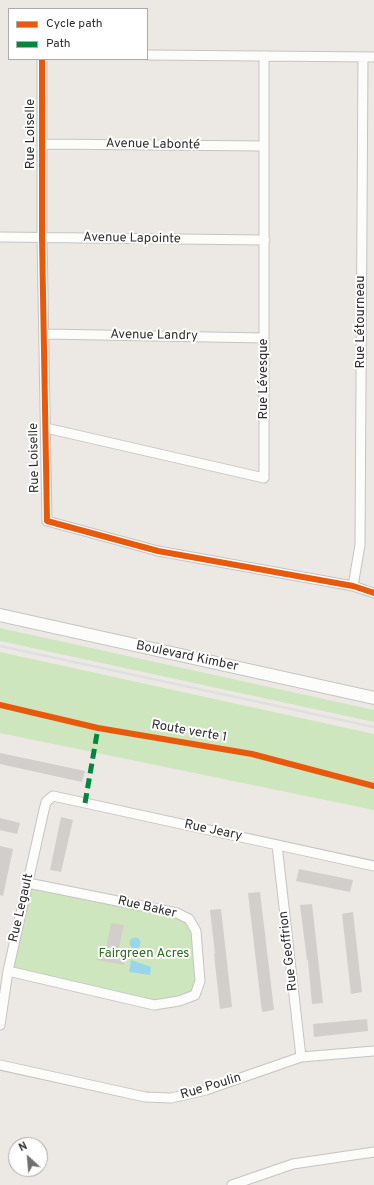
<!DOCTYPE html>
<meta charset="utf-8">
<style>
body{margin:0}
#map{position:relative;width:374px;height:1185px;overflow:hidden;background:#ece8e4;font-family:Overpass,sans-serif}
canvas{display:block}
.legend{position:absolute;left:8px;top:8px;width:140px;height:52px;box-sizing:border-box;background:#fff;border:1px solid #ababab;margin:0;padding:5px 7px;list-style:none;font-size:12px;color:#2e2e2e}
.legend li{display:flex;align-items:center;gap:8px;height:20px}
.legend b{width:20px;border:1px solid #ababab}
.north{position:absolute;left:8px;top:1137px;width:40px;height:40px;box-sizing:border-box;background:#fff;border:1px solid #ababab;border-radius:50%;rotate:334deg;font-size:11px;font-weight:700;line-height:16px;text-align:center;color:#2e2e2e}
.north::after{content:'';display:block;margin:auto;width:14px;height:18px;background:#706f6e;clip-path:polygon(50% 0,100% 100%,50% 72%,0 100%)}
</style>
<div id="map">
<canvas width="374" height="1185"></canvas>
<ul class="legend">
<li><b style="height:5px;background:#e8590c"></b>Cycle path</li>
<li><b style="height:5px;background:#00873e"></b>Path</li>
</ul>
<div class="north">N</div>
</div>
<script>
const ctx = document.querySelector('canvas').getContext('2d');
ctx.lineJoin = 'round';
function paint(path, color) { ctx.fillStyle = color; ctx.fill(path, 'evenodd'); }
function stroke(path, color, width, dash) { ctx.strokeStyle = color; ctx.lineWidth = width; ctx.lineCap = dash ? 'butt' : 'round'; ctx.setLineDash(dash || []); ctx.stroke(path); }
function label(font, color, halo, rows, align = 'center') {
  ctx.font = font + ' Overpass,sans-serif'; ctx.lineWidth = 4; ctx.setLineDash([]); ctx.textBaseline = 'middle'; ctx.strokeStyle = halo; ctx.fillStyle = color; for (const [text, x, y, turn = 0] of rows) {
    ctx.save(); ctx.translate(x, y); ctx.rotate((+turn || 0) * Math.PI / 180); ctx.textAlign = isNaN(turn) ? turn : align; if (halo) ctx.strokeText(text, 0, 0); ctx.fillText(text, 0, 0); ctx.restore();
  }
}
const green = new Path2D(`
 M0,628L374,710V722L0,641Z
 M0,652L374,734V810L0,733Z
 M28,883L177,913L196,931L200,981L195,995L154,1005L8,971Z`);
const water = new Path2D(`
 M129.5 943a5.5 5.5 0 1 1 11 0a5.5 5.5 0 1 1-11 0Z
 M131,960L151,967L150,975L129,972Z`);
const building = new Path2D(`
 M0,753L85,771L82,782L0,764Z
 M61,817L73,820L61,872L50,870Z
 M0,818L20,823L17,834L0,830Z
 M0,846L13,849L3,896L0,895Z
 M299,869L353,880L350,892L296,881Z
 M260,892L274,1010L262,1012L248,893Z
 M312,904L323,1003L312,1004L308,960H307L300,905Z
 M221,909L232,1007L220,1009L214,954H215L210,910Z
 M353,912L362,992L351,994L342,914Z
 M111,923L124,925L118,952L126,953L124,965L97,960L99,948L106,949Z
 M367,1019L368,1031L314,1037L313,1024Z`);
const minor = new Path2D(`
 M147,55L374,57
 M42,59V237L47,521L158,551L353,586L374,593
 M43,144L264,146
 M0,237L265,240
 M45,334L264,338
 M46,428L264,478V56
 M353,586L360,545L363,57
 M277,845L301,1057
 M8,971L154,1005L179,1001L195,995L200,981L196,931L189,919L177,913L28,883
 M0,1025L8,971L44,810L46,802L53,796L374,866
 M0,1065L145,1097L171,1098L206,1090L301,1057L374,1051
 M232,1185L293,1164L374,1152`);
const tertiary = new Path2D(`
 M0,615L374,698`);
const rail = new Path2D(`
 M0,646L374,727`);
const quiet = new Path2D(`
 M85,803L98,728`);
const cycleway = new Path2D(`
 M42,59V237L47,521L158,551L353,586L374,593
 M0,705L98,728L252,754L374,786`);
const streetNames = [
 ["Rue Loiselle",31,134,-90],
 ["Avenue Labonté",153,145,1],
 ["Avenue Lapointe",132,239,1],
 ["Rue Létourneau",361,322,-90],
 ["Avenue Landry",154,336,1],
 ["Rue Lévesque",264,379,-90],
 ["Rue Loiselle",35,458,-91],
 ["Boulevard Kimber",187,657,12],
 ["Route verte 1",189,732,10],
 ["Rue Jeary",213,831,12],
 ["Rue Legault",22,908,-77],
 ["Rue Baker",147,908,13],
 ["Rue Geoffrion",289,951,-97],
 ["Rue Poulin",211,1087,-17]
];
const parkNames = [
 ["Fairgreen Acres",144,954]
];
paint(green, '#cee6be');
paint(water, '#99d6ec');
paint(building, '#d1cecb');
stroke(minor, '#c5c4c5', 11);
stroke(tertiary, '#c5c4c5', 14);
stroke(minor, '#fcfcfb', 9);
stroke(tertiary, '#fcfcfb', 12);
stroke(rail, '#dfdfe1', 2.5);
stroke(quiet, '#00873e', 5, [10, 5]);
stroke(cycleway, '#e8590c', 6);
label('13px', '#2e2e2e', '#fff', streetNames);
label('13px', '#2c6e1b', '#fff', parkNames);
</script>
